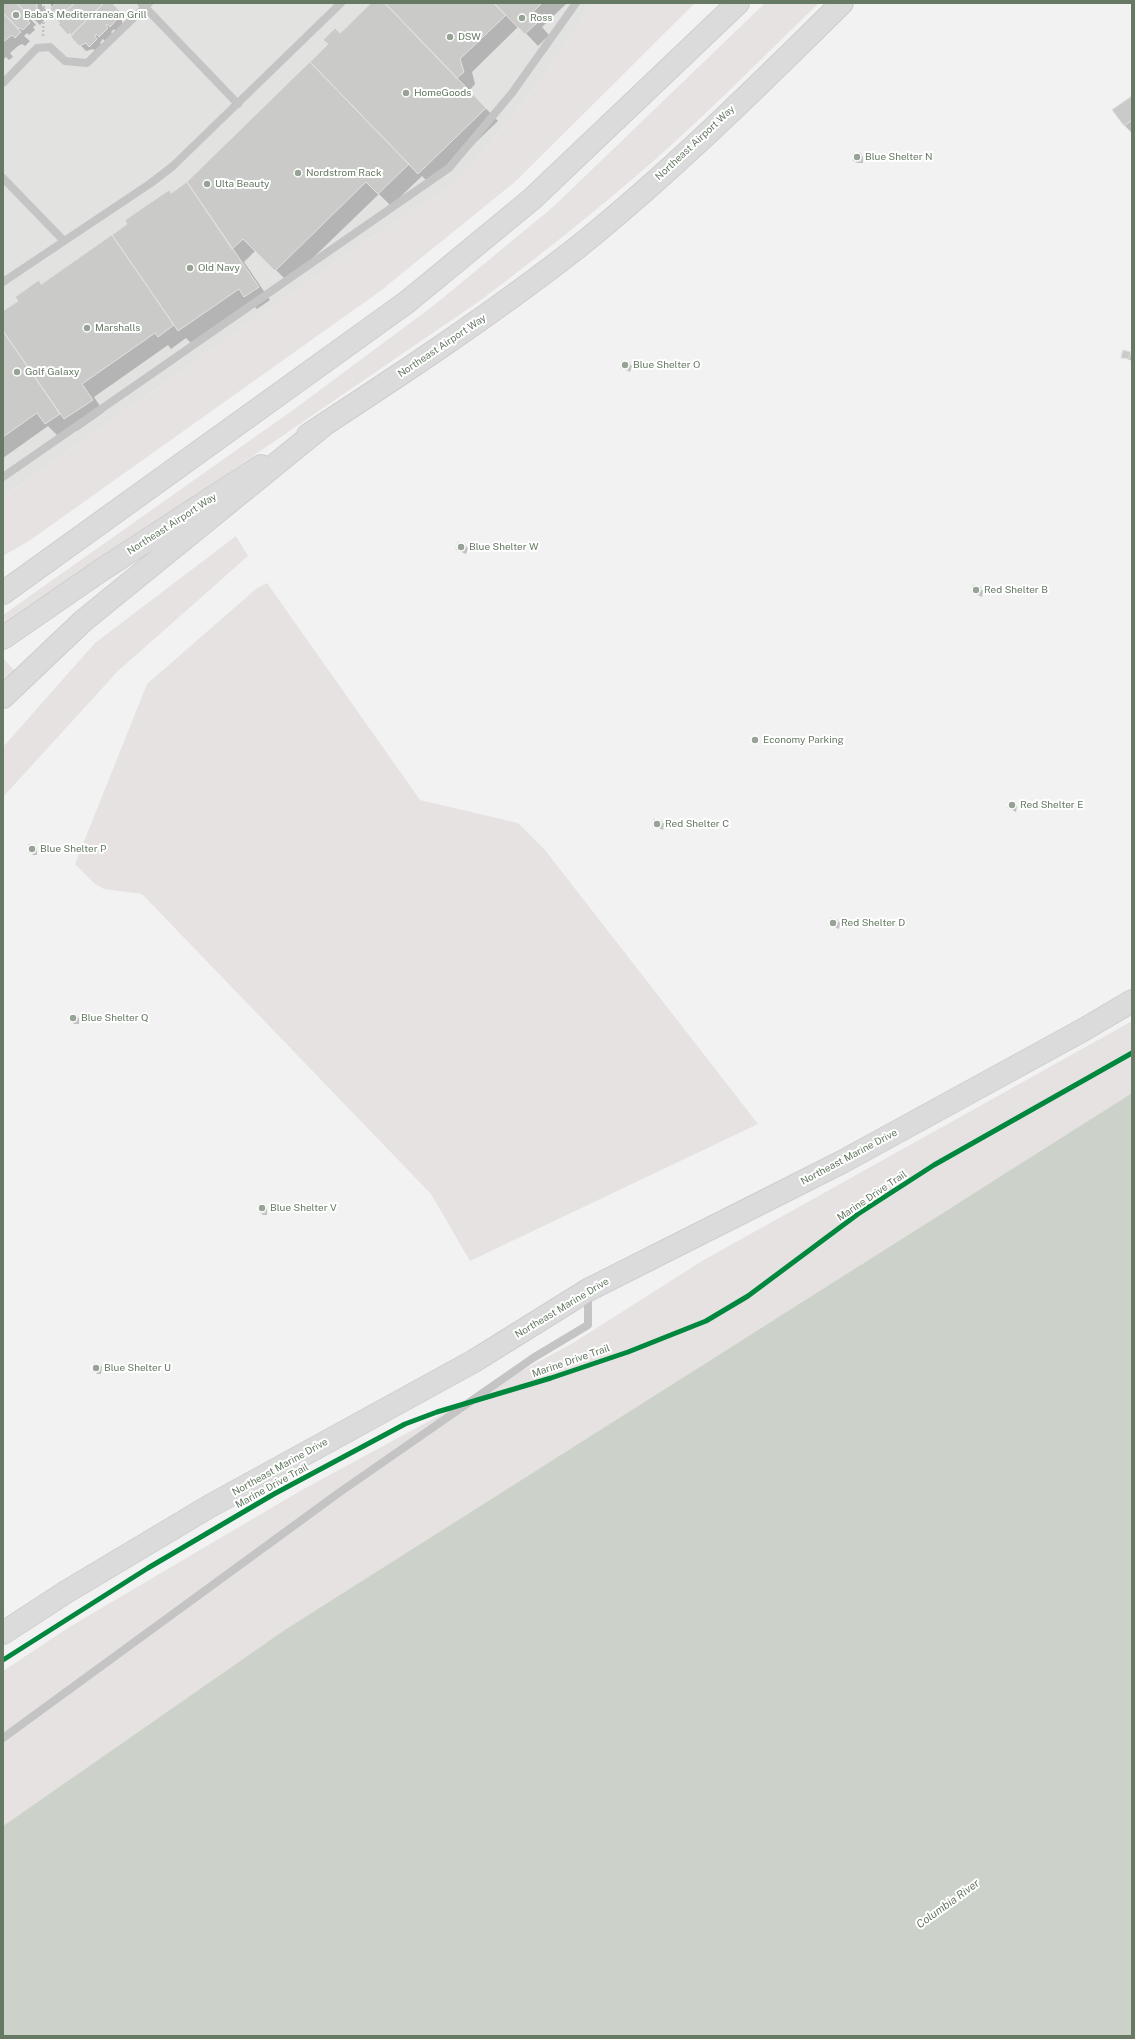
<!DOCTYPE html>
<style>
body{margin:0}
#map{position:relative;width:1135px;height:2039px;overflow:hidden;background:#f3f2f3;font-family:"Public Sans",sans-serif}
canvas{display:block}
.frame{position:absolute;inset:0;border:4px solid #667963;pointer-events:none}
</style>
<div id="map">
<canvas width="1135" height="2039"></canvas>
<div class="frame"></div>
</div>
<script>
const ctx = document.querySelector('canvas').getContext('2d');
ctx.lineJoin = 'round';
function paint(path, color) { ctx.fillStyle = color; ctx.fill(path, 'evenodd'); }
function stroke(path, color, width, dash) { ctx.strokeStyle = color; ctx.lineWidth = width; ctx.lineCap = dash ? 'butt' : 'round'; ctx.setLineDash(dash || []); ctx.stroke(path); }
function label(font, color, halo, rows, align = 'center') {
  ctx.font = font + ' "Public Sans",sans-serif'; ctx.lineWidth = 4; ctx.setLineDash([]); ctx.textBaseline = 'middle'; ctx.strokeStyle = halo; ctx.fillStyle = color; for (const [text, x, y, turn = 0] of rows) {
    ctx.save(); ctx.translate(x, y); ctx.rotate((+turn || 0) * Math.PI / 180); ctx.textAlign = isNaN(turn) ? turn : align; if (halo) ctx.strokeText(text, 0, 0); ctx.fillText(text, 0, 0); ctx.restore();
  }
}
const built = new Path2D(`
 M3,3H594L546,74L458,182L356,248L3,497Z`);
const green = new Path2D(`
 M594,3H695L516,181L379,292L29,541L3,556V497L356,248L458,182L546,74Z
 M765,3H819C763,57 708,113 650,164C595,212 539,256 481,300L3,627V615L293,410L433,306L553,207Z
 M236,536L248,556L118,671L3,797V747L95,643Z
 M267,583L420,800L518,823L545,850L758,1124L470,1261L431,1194L142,894L104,889L95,884L75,864L147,684L257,588Z
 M3,658L15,671L3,683Z
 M1132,1021V1093L286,1629L3,1826V1671L71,1626L300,1491L573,1343L702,1261Z`);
const water = new Path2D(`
 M1132,1093V2036H3V1826L286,1629Z`);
const shadow = new Path2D(`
 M3,3H42V6L46,10L45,19L40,25L29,14L27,15L36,25L33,27L35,30L29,35L27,33L24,36L30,41L25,46L22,44L18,46L10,53L13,57L9,60L6,57L4,59L3,57Z
 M51,3H111L123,15L121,18L123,25L116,32L114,29L111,32L113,35L106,42L103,39L100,43L102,45L96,52L93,49L86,51L51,14L53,11L51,9Z
 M372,3H567L542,27L549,35L538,46L519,26L472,72L475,84L469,91L498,121L431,185L422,176L391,206L379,194L288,282L256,250L244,262L270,300L257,309L250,302L191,343L186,338L171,349L168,345L94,397L104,412L77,431L72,426L58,436L48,426L3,458V312L187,183Z
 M1132,97V133L1124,125Z
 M861,154L863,157V163H857L854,161Z
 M1130,353L1132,355V361L1123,357Z
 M629,363L632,366L630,372L622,368Z
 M465,545L468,548L466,554L457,550Z
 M980,588L983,591L982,597L973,593Z
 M1014,803L1017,806L1016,812L1009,808Z
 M661,821L664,824L663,830L654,826Z
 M35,846L37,848V855H33L30,852Z
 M838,921L840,923L839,929L830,925Z
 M76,1015L79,1018V1024H74L71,1021Z
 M264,1205L267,1208V1215H263L260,1212Z
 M99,1365L102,1367L101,1374H97L94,1371Z`);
const building = new Path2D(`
 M3,3H17L31,18L28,21L30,23L23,30L20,28L19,29L3,13Z
 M17,3H37V10L30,17Z
 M57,3H75L55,20L49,14L52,11L50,9Z
 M75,3H104L71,35L70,33L68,35L58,24L60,23L57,20Z
 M104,3H112L118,9L116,11L118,13L116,16L118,18L110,27L107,24L106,25L108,28L99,37L96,34L95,36L97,39L89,47L86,43L79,46L71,37L73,34Z
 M371,3H385L486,108L418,174L310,62L328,44L323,40L335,28L340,33Z
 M385,3H494L506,15L460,59L464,72L457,78Z
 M494,3H542L531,14L538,22L525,34Z
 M3,13L21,32L15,38L12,35L3,42Z
 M310,62L409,164L378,194L366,182L275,271L243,239L232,249L187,182Z
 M1132,96V120L1124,126L1112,110Z
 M861,153V161H853V154Z
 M187,182L259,287L244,297L239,289L178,331L112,235L127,224L125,220L169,190L171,193Z
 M112,235L174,325L158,337L155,333L82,384L93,400L64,419L3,331V311L18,301L15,297L39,280L41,284Z
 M3,331L60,414L45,424L37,413L3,437Z
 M1123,350L1131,352L1129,359L1121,358Z
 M622,361L630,362L628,370L621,368Z
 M458,542L465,544L464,551L456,550Z
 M973,585L981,587L979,595L972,593Z
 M1010,801L1015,802L1013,809L1008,808Z
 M654,819L662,821L660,828L653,827Z
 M29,844L35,845V853H29Z
 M831,918L838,920L836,927L829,926Z
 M71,1014H76V1022H70Z
 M259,1204H265V1213L259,1212Z
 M94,1363L99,1364V1372H93Z`);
const path = new Path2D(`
 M43,36L44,3`);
const service = new Path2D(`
 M142,4L238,104
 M3,83L37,48L50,47L65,61L87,63L149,3
 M3,178L64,241
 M3,282L151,183L173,166L341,3
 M3,477L449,168L512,93L576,3
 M3,1738L340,1492L533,1358L588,1325V1293`);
const secondary = new Path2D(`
 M3,1633L66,1592L210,1506L474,1361L588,1290L842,1162L1083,1030L1132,1001`);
const primary = new Path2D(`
 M308,435C400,375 491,315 578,247C671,172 757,87 842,3
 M3,593L407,302L532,199L738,3
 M3,638L100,571L261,466`);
const motorway = new Path2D(`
 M3,697L83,621L324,425`);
const cycleway = new Path2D(`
 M3,1660L148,1568L274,1494L405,1424L437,1412L551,1378L628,1352L706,1321L748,1296L858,1214L934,1165L1132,1053`);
const markers = [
 [16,15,4,"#97a395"],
 [522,18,4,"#97a395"],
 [450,37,4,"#97a395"],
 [406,93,4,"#97a395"],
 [857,157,4,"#97a395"],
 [298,173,4,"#97a395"],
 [207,184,4,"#97a395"],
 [190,268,4,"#97a395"],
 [87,328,4,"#97a395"],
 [625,365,4,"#97a395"],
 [17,372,4,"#97a395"],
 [461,547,4,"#97a395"],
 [976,590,4,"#97a395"],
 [755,740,4,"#97a395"],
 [1012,805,4,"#97a395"],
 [657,824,4,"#97a395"],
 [32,849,4,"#97a395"],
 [833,923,4,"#97a395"],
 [73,1018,4,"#97a395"],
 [262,1208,4,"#97a395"],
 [96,1368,4,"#97a395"]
];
const poiNames = [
 ["Baba's Mediterranean Grill",24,15],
 ["Ross",530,18],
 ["DSW",458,37],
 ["HomeGoods",414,93],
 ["Blue Shelter N",865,157],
 ["Nordstrom Rack",306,173],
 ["Ulta Beauty",215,184],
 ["Old Navy",198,268],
 ["Marshalls",95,328],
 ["Blue Shelter O",633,365],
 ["Golf Galaxy",25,372],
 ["Blue Shelter W",469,547],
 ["Red Shelter B",984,590],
 ["Economy Parking",763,740],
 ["Red Shelter E",1020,805],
 ["Red Shelter C",665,824],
 ["Blue Shelter P",40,849],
 ["Red Shelter D",841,923],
 ["Blue Shelter Q",81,1018],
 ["Blue Shelter V",270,1208],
 ["Blue Shelter U",104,1368]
];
const streetNames = [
 ["Northeast Airport Way",695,143,-43],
 ["Northeast Airport Way",442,346,-34],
 ["Northeast Airport Way",172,524,-33],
 ["Northeast Marine Drive",849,1157,-28],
 ["Marine Drive Trail",872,1196,-34],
 ["Northeast Marine Drive",562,1308,-31],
 ["Marine Drive Trail",571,1361,-19],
 ["Northeast Marine Drive",280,1467,-29],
 ["Marine Drive Trail",272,1486,-29]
];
const waterNames = [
 ["Columbia River",948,1904,-36]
];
paint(built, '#e2e2e1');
paint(green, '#e6e2e1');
paint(water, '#ccd2c9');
paint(shadow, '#0003');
paint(building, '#cacbc9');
stroke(building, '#e2e2e2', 1);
stroke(secondary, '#cecfce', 24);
stroke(primary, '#cececd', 24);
stroke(motorway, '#cdcecd', 24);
stroke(path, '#c1c2c0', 2.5, [2, 2]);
stroke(service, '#c3c4c3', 8);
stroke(secondary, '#dadbda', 22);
stroke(primary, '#dadbda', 22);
stroke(motorway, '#dadbda', 22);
stroke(cycleway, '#00873e', 5);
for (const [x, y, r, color] of markers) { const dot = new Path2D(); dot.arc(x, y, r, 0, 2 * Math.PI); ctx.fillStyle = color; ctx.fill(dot); stroke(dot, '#fff', 1.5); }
label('10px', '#667963', '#fff', poiNames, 'left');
label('10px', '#667963', '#fff', streetNames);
label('italic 11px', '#6a7b63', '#fff', waterNames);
</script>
